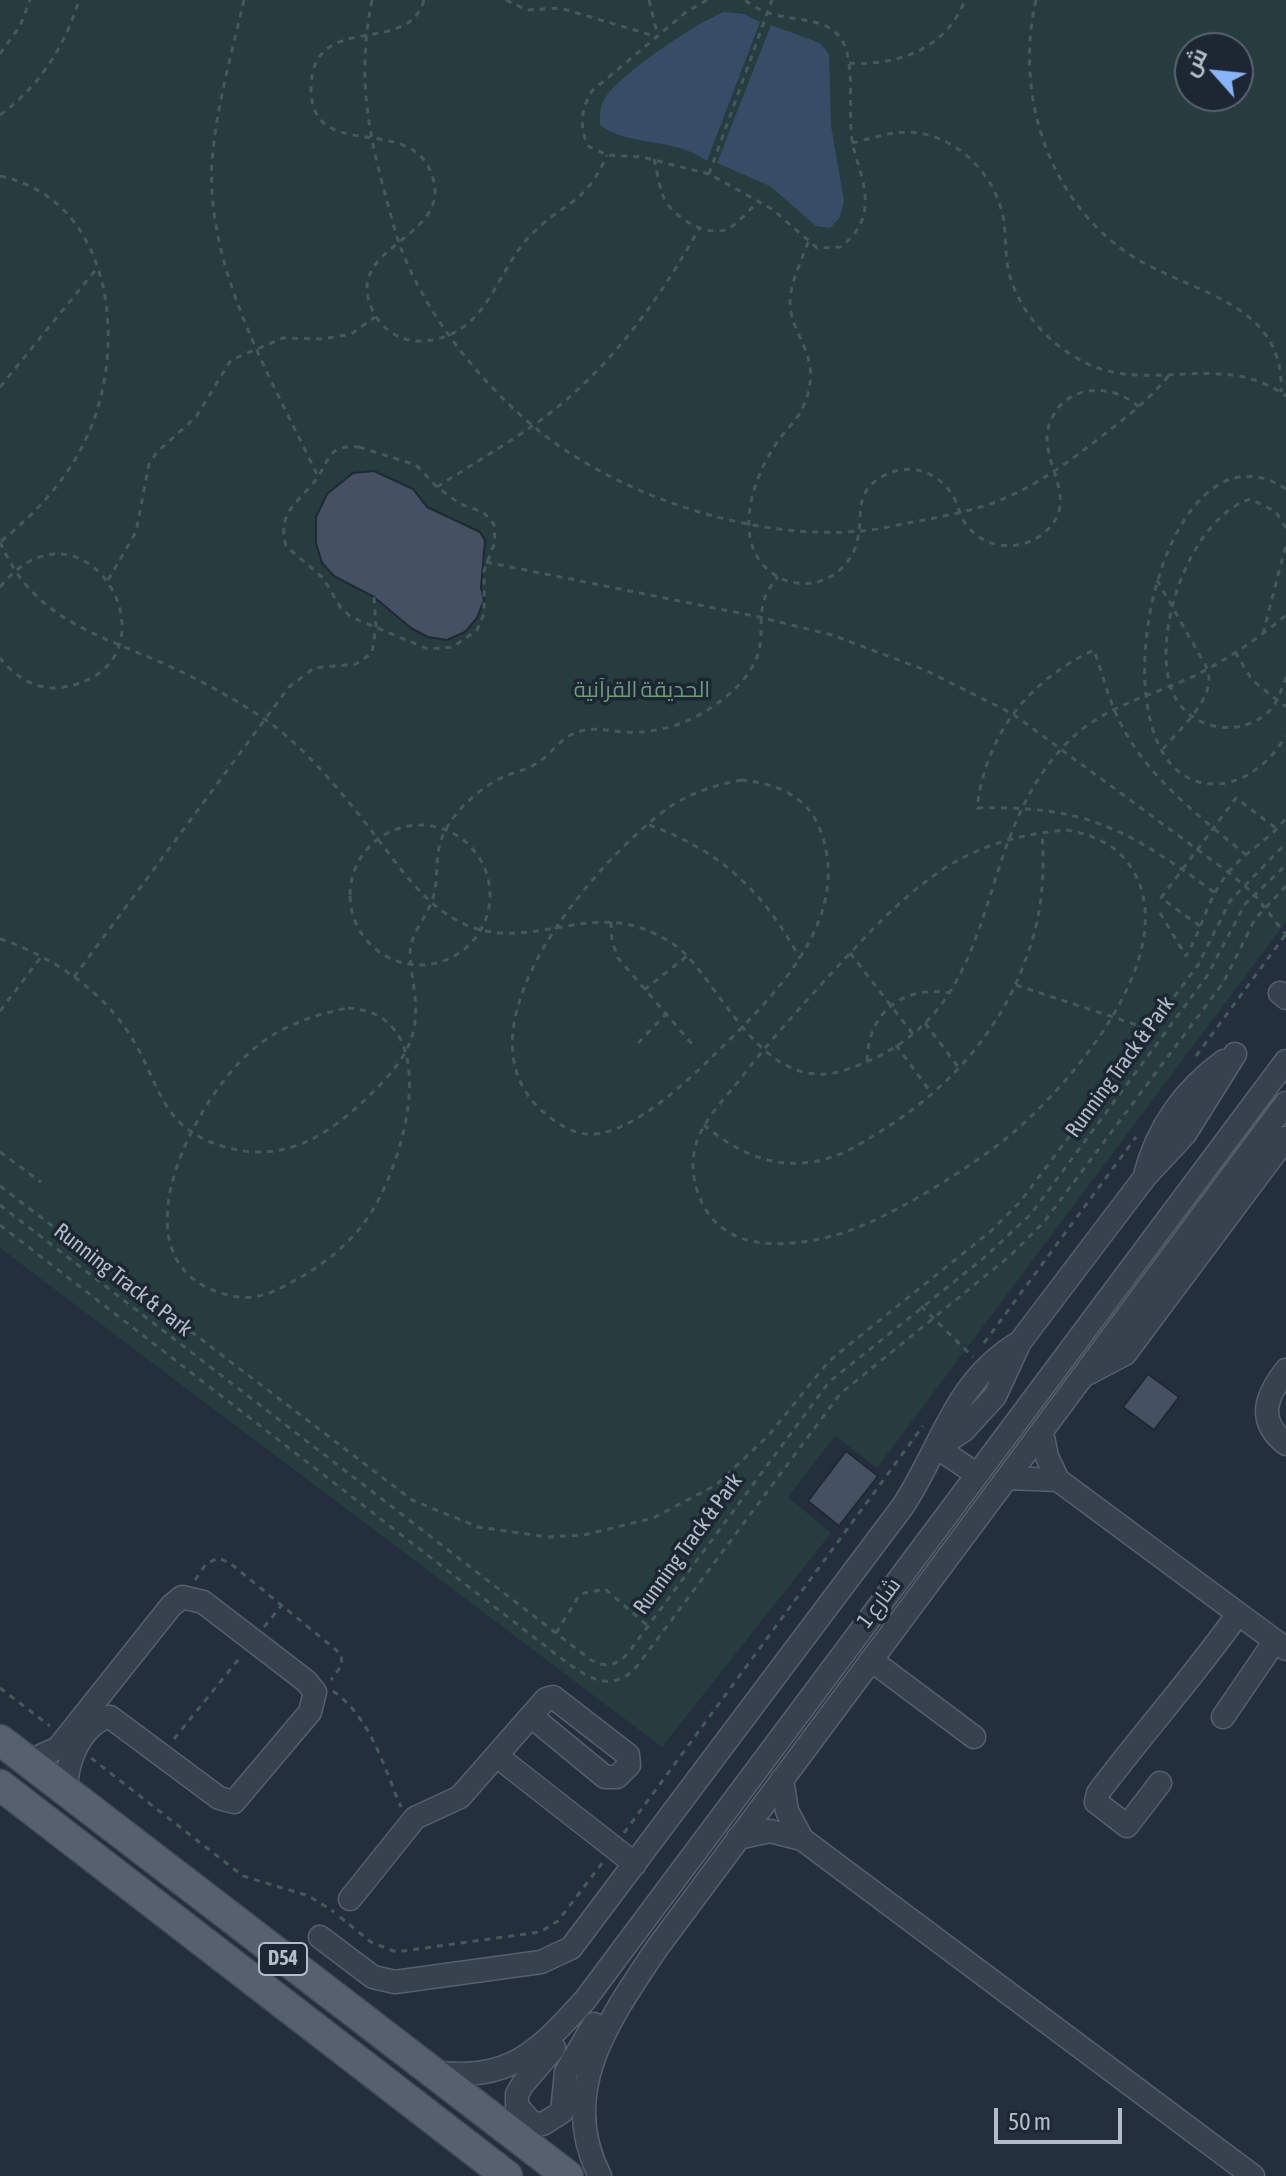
<!DOCTYPE html>
<meta charset="utf-8">
<style>
body{margin:0}
#map{position:relative;width:1286px;height:2176px;overflow:hidden;background:#242f3e;font-family:"Asap Condensed",Cairo,sans-serif}
canvas{display:block}
.north{position:absolute;left:1174px;top:32px;width:80px;height:80px;box-sizing:border-box;background:#1d2633;border:2px solid #59626f;border-radius:50%;rotate:297deg;font-size:22px;font-weight:700;line-height:32px;text-align:center;color:#b4bcc9}
.north::after{content:'';display:block;margin:auto;width:28px;height:36px;background:#8ab4f8;clip-path:polygon(50% 0,100% 100%,50% 72%,0 100%)}
.scale{position:absolute;left:994px;top:2108px;width:128px;height:36px;box-sizing:border-box;border:4px solid #b4bcc9;border-top:0;padding-left:10px;font-size:24px;line-height:28px;white-space:nowrap;color:#b4bcc9;-webkit-text-stroke:6px #1d2633;paint-order:stroke}
</style>
<div id="map">
<canvas width="1286" height="2176"></canvas>
<div class="north">ش</div>
<div class="scale">50 m</div>
</div>
<script>
const ctx = document.querySelector('canvas').getContext('2d');
ctx.lineJoin = 'round';
function paint(path, color) { ctx.fillStyle = color; ctx.fill(path, 'evenodd'); }
function stroke(path, color, width, dash) { ctx.strokeStyle = color; ctx.lineWidth = width; ctx.lineCap = dash ? 'butt' : 'round'; ctx.setLineDash(dash || []); ctx.stroke(path); }
function label(font, color, halo, rows, align = 'center') {
  ctx.font = font + ' "Asap Condensed",Cairo,sans-serif'; ctx.lineWidth = 7; ctx.setLineDash([]); ctx.textBaseline = 'middle'; ctx.strokeStyle = halo; ctx.fillStyle = color; for (const [text, x, y, turn = 0] of rows) {
    ctx.save(); ctx.translate(x, y); ctx.rotate((+turn || 0) * Math.PI / 180); ctx.textAlign = isNaN(turn) ? turn : align; if (halo) ctx.strokeText(text, 0, 0); ctx.fillText(text, 0, 0); ctx.restore();
  }
}
const green = new Path2D(`
 M0,0H1286V922L877,1468L835,1436L788,1497L831,1533L662,1747L0,1248ZM1190,48H1238V96H1190Z`);
const water = new Path2D(`
 M724,12L744,14L760,22L707,161C675,137 628,147 600,125C600,116 599,108 604,100C617,76 697,22 724,12Z
 M771,25L820,43L829,54L831,126L844,201L840,217L830,228L816,226L770,186L717,163Z`);
const building = new Path2D(`
 M374,471L413,489L427,507L480,532L485,540L481,588L484,600L477,618L465,632L447,640L428,637L411,628L374,597L334,576L322,563L316,543V517L327,494L353,473Z
 M1148,1374L1179,1397L1154,1430L1123,1407Z
 M846,1451L878,1476L839,1526L808,1501Z`);
const path = new Path2D(`
 M244,0C232,53 216,107 212,162C206,273 273,380 318,477
 M372,0C358,68 366,124 384,190C389,207 393,226 399,243C424,312 477,379 533,426C615,495 752,541 860,531C879,530 899,524 919,521C950,515 983,509 1012,495C1042,481 1067,463 1093,443C1120,422 1148,402 1169,375
 M424,0C408,58 313,9 311,87C310,163 403,115 429,168C464,241 334,242 375,315C384,331 403,342 420,341C487,339 494,274 529,237C561,202 585,207 607,155
 M506,0L527,10L560,8L658,37
 M649,0L658,37
 M707,0L685,13L592,91C581,109 579,126 588,146L607,155L642,157L709,174L772,209L817,248L840,247C852,239 861,227 864,213C869,191 858,167 853,146C846,116 859,52 836,33C813,12 777,26 745,0
 M1036,0C1014,94 1048,202 1132,256C1191,294 1285,301 1281,392
 M0,54L20,26L30,0
 M849,63C898,66 946,49 965,0
 M0,115C39,87 65,46 79,0
 M852,143C866,140 880,135 894,133C945,126 990,165 1002,212C1007,231 1004,253 1009,273C1019,309 1043,338 1075,357C1144,400 1218,347 1286,396
 M654,159C657,171 659,185 663,196C671,217 711,241 731,227C741,220 750,209 759,201
 M709,174L772,0
 M0,176C118,201 129,356 83,445C63,484 34,515 0,542
 M808,242C802,260 791,281 790,300C789,338 825,354 804,405C798,420 785,430 776,444C757,472 739,519 755,553C763,569 779,581 797,583C824,587 850,569 857,542C864,514 852,492 885,475C910,462 939,472 953,496C959,506 960,519 969,528C987,549 1018,551 1040,536C1085,503 1040,466 1048,429C1059,385 1109,380 1139,407
 M0,387L98,267
 M359,447L416,465L437,487L460,504L483,512L494,524L495,542L484,571V614L477,630L453,647L428,649L351,617L341,608L323,578L286,546C277,514 296,504 314,482C330,463 325,444 359,447Z
 M437,487C468,467 500,448 531,427C604,377 657,304 700,227
 M1286,489C1155,403 1083,783 1214,784C1245,784 1270,762 1286,736
 M1286,528L1275,511L1250,499C1190,518 1149,637 1173,693C1188,728 1236,739 1266,714C1277,705 1281,691 1286,677
 M0,542C33,620 98,634 169,666C200,680 231,697 260,716C302,743 344,795 374,834C399,866 421,901 458,921C522,955 580,905 644,929C659,935 677,944 688,957C728,1000 769,1095 845,1070C1012,1016 964,852 1064,746C1100,707 1146,698 1192,677C1225,661 1258,639 1286,615
 M486,562L759,617L832,635L925,670L1013,714L1228,872L1254,894L1286,935
 M108,580L136,532L149,464L157,452L196,417L231,360L283,338L322,339L351,334L375,317
 M1157,580L1207,668C1218,697 1180,728 1163,749
 M0,587C88,480 188,665 64,687C38,692 15,677 0,658
 M1263,634L1286,544
 M1235,652L1252,680L1286,707
 M741,780C774,783 806,795 819,827C857,920 769,1001 710,1059C683,1085 633,1131 595,1134C574,1136 556,1123 541,1110C450,1026 599,858 668,808C690,793 715,785 741,780Z
 M649,825C720,850 765,893 800,959
 M350 895a70 70 0 1 1 140 0a70 70 0 1 1-140 0Z
 M1066,830C1096,835 1120,846 1135,874C1179,957 1073,1081 1014,1132C974,1166 882,1224 832,1236C782,1249 718,1252 698,1193C692,1176 691,1158 697,1141C705,1119 723,1100 738,1082C766,1045 797,1011 828,977C866,936 901,896 948,866C986,843 1023,834 1066,830Z
 M1214,892C1128,830 1087,805 977,808C986,734 1028,681 1094,650C1101,669 1106,690 1114,709C1140,772 1194,812 1245,854
 M1160,913L1186,956C1202,929 1208,897 1228,873C1245,851 1270,840 1286,818
 M611,922L612,941L618,958L692,1044
 M1200,926L1161,898L1236,798L1277,829
 M0,939C49,955 99,988 128,1032C161,1081 157,1126 222,1146C286,1166 332,1133 375,1090C394,1071 412,1050 415,1022C418,1000 411,977 410,954C410,935 424,921 431,903C441,880 432,855 445,831C456,809 480,788 503,777C514,772 527,770 537,763C553,753 561,736 581,731C596,727 609,731 624,732C655,734 686,725 712,707C737,690 761,667 761,634C761,610 761,596 778,577
 M850,953L913,1034
 M74,977L289,687L314,668L356,664L372,653L376,626L374,597
 M1016,985L1149,1029
 M644,990L687,956
 M348,1008C450,1013 403,1172 364,1223C344,1249 319,1268 290,1283C273,1293 252,1301 232,1296C107,1269 191,1104 250,1052C278,1027 312,1015 348,1008Z
 M0,1011L41,957
 M925,1023L959,1068
 M638,1043L666,1014
 M896,1045L932,1094
 M1196,1056L1286,934
 M867,1061C868,1012 903,985 951,993
 M704,1125C733,1149 765,1166 803,1163C833,1161 856,1147 881,1131C949,1089 1002,1030 1028,953C1042,914 1045,875 1042,834
 M0,1152L41,1182
 M0,1186L412,1500L478,1527L548,1537L584,1535L653,1518L716,1485L768,1436L829,1361L991,1231L1020,1202L1198,965L1230,901L1286,843
 M0,1205L591,1660C605,1668 617,1666 628,1653L829,1382L985,1257L1031,1214L1207,976L1245,904L1286,865
 M0,1225L566,1662C591,1680 614,1693 638,1665L840,1394L1011,1255L1044,1222L1223,983L1255,919L1286,886
 M921,1306L973,1357
 M984,1343L1136,1137
 M195,1580L206,1564L218,1558L230,1563L341,1654L342,1665L331,1680
 M264,1627L282,1605
 M556,1633L580,1594L605,1589L648,1626
 M0,1688L50,1726
 M333,1691C371,1718 383,1765 401,1807
 M174,1739L242,1655
 M91,1758L243,1876L309,1896L334,1912
 M624,1833L923,1426
 M340,1917L371,1942L396,1952L540,1932L558,1921L603,1862`);
const minor = new Path2D(`
 M1280,993L1286,998
 M1145,1175C1157,1128 1185,1089 1224,1061
 M1286,1370C1266,1396 1256,1420 1286,1444
 M1083,1376L1125,1354L1286,1138
 M1042,1432L1047,1457L1058,1480L1286,1649
 M938,1448L964,1430L995,1396L1020,1342L1145,1177L1185,1134L1235,1054
 M938,1448L976,1474
 M1007,1478L1058,1480
 M871,1660L974,1737
 M553,1697L628,1755L629,1765L617,1777H605L531,1716L546,1699Z
 M1223,1717L1275,1641
 M498,1757L635,1864
 M23,1758H36L58,1748L171,1606L182,1597L203,1602L306,1681L315,1692L310,1712L234,1802L219,1798L110,1717C82,1721 62,1768 68,1793
 M782,1779L787,1811L802,1839
 M1160,1783L1127,1826L1096,1802L1098,1793C1144,1732 1194,1676 1238,1614
 M738,1838L770,1831L802,1839L1253,2176
 M350,1899L415,1818L460,1797L531,1716
 M320,1937L373,1977L395,1982L541,1962L571,1948L903,1506C943,1445 953,1382 1020,1342
 M554,2048L523,2084L517,2094V2106L532,2123L543,2124L562,2112L566,2072L594,2024
 M433,2072C509,2082 537,2053 585,2000L1286,1061
 M600,2176C556,2091 611,2017 657,1948L1286,1103`);
const major = new Path2D(`
 M0,1740L568,2176
 M0,1785L507,2176`);
const shields = [
 [283,1959,48]
];
const shieldNames = [
 ["D54",283,1959]
];
const parkNames = [
 ["الحديقة القرآنية",642,690]
];
const streetNames = [
 ["Running Track & Park",1120,1067,-54],
 ["Running Track & Park",123,1280,38],
 ["Running Track & Park",688,1544,-54],
 ["شارع 1",879,1603,-53]
];
paint(green, '#263c3f');
paint(water, '#394c67');
paint(building, '#455162');
stroke(building, '#1f2835', 2);
stroke(minor, '#565f6c', 25);
stroke(major, '#414a57', 33);
stroke(path, '#44595c', 3, [6, 6]);
stroke(minor, '#38414e', 22);
stroke(major, '#56606e', 30);
for (const [x, y, w] of shields) { const box = new Path2D(); box.roundRect(x - w / 2, y - 16, w, 32, 6); ctx.fillStyle = '#1d2633'; ctx.fill(box); stroke(box, '#b4bcc9', 2); }
label('bold 20px', '#b4bcc9', null, shieldNames);
label('22px', '#6b9a76', '#1d2633', parkNames);
label('22px', '#b4bcc9', '#1d2633', streetNames);
</script>
